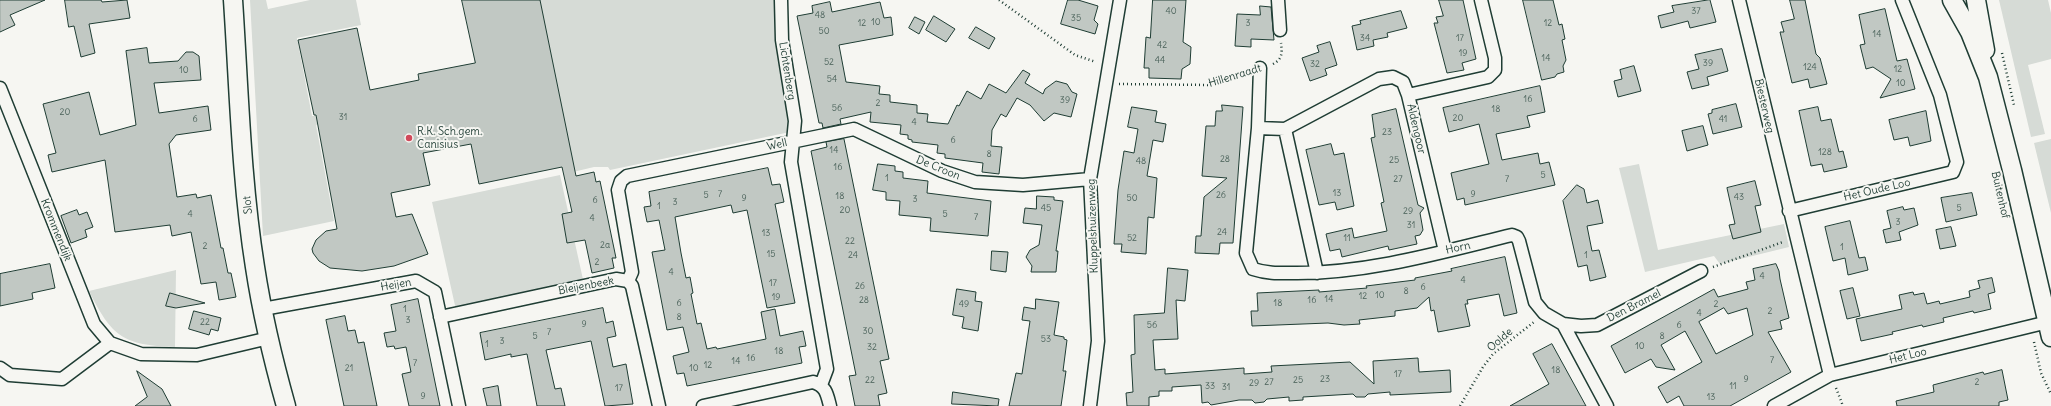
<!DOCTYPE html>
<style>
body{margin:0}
canvas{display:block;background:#f6f6f2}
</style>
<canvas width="2051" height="406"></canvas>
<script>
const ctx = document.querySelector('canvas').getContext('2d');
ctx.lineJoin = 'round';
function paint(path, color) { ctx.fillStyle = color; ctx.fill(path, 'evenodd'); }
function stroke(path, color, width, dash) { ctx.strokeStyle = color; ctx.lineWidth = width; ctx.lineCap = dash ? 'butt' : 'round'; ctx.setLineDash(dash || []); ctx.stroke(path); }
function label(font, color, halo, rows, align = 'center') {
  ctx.font = font + ' Delius,sans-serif'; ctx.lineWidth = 4; ctx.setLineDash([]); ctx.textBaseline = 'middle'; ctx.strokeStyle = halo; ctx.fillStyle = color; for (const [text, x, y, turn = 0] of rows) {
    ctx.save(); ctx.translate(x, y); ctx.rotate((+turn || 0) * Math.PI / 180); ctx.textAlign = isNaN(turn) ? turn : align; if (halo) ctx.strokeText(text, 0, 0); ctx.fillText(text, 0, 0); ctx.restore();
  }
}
const green = new Path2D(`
 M250,0H266L268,9L310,0H356L361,25L297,38L312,116H319L320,123L316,125L334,221L263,236Z
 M536,0H778L779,8L775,17L792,113L790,132L610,170L608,167H594L573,172Z
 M1999,0H2048L2051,13V59L2028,65L2045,134L2031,137Z
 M2051,139V213L2034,143Z
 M1639,164L1658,250L1784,224L1789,247L1720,264L1714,256L1645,272L1619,168Z
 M560,175L584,284L456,310L432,202Z
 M176,270L175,347C123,345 112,337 89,291Z`);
const building = new Path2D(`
 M0,0H45L10,15L15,25L0,32Z
 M65,0H101L102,2L127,0L130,18L89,24L95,53L81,57L74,26L69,27Z
 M462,0H540L576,176L594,172L596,182L600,181L616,258H612L614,268L592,273L585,240L567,243L562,214L572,212L562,167L479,184L471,144L423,153L430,185L391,193L396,217L412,214L428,254L394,266L362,271L330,268L319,261L313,253L312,249L316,240L326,231L337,229L316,115H314L298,40L357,28L370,90L419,80L418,74L475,63Z
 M1068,0H1078L1098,6L1094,20L1098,24L1095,34L1061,24Z
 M1153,0H1186L1183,42L1191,47L1190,64L1182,69L1181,79L1149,78V68H1144L1146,37L1150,38Z
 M1439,0H1463L1476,59L1462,63L1464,70L1447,73L1434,23H1438L1436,17L1443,16Z
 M1523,0H1553L1559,25L1562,24L1565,39L1562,40L1566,60L1563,66L1564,72L1557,74L1555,77L1542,80Z
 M1710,0L1716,22L1690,28L1688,21L1661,28L1658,16L1674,12L1672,6Z
 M1790,0H1805L1816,54L1820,58L1827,84L1810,88L1808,79L1792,83L1780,32H1784L1781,22L1794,19Z
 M830,2L832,12L880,2L884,18L891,17L893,35L839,45L846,82L880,86L879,94L890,95V102L917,105V113L928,114L927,122L948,124L957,105L959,106L967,91L981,99L989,84L1006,93L1023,70L1030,74L1025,83L1043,94L1045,89L1056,81L1067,84L1072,92L1077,94L1071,117L1054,113L1044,121L1030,105L1017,98L1006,117L1001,114L992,130L991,146L1002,147L999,174L982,172L983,163L945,158V154L937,153L938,145L912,142V140L908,139V135L900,134L901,125L870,122L871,112L840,119L841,124L823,128L822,123H819L797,16L813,13L812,6Z
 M1260,6L1271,7L1274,40L1251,39V47L1235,46L1237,14L1260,15Z
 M1885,9L1897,61L1907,59L1915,89L1880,98L1891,79L1873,67L1866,69L1860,45L1865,44L1859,15Z
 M1401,11L1407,28L1387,33L1388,37L1373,40L1374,46L1357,50L1352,26L1361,24L1360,21Z
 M934,16L955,29L946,42L926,30Z
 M915,17L925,22L919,34L909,28Z
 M976,27L995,38L989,49L969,38Z
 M1330,42L1337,65L1325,69L1327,75L1310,81L1302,58L1319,52L1317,46Z
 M147,48L149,63L178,61L186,52H193L199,56L201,80L154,83L159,113L208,106L211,130L176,135L169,144L177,197L196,194L197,198L211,195L221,248H223L228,273H231L236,297L219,300L216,282L201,284L191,232L172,236L170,225L115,232L105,160L52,172L48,155L56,153L43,104L89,92L100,135L136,125L126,51Z
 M1722,49L1728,71L1707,77L1709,85L1692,89L1687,72L1699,69L1695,55Z
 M1634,66L1641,91L1618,97L1614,81L1622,79L1620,70Z
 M1540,86L1545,112L1527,116L1530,127L1496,134L1502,160L1538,153L1540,164L1549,162L1555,185L1465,205L1464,198L1457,200L1451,173L1489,164L1479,124L1449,132L1443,108Z
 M1736,104L1742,127L1713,134L1708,114L1712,113V110Z
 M1222,105L1243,107L1233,243H1220L1219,254L1195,253L1196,236H1201L1204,197L1227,178L1202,176L1206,126H1215L1216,111H1222Z
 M1132,107L1157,111L1155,122L1166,124L1163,142L1153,140L1147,176L1157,178L1154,218L1148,217L1146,254L1121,252L1122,244H1114L1118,190L1124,151L1134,153L1138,129L1128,127Z
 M1818,107L1821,121L1831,119L1839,152L1843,151L1847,167L1824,172L1822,164L1811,166L1799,111Z
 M1396,109L1418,205L1424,208L1420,213L1423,230L1420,235L1415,236L1417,244L1389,250L1388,246L1342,257L1340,249L1330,251L1326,234L1352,228L1354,238L1387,231L1381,203L1384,202L1371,138L1375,137L1372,115Z
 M1926,111L1931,141L1910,146L1908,137L1894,140L1889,120Z
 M1703,126L1708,145L1687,151L1682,131Z
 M844,139L889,359L880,361L887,393L878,395L880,406H855L849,376L856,375L811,151L827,147L826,142Z
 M1331,144L1334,155L1344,153L1354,206L1337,210L1335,202L1319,205L1306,150Z
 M878,164L895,166V171L903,172V178L928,181L927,193L991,201L988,236L930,231L931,218L899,215L900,201L886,200V192L873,190Z
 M768,168L772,185L780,184L784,202L775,204L795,303L767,308L747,210L733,213L731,205L675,217L681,253L686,278L690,277L693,293L691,294L697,324L701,323L707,349L716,347L717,349L766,339L761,312L775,309L780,336L803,331L806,346L799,347L802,363L687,386L684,373L677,374L673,356L689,352L683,327L667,330L652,252L665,250L659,220L647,222L644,207L651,206L649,192Z
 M1755,181L1761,205L1755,206L1761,232L1733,239L1729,225L1735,224L1727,188Z
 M1577,185L1584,189L1587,203L1598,200L1603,223L1587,226L1592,251L1599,250L1606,277L1590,281L1587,265L1578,267L1563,201Z
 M1972,193L1977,215L1946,222L1941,198Z
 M1037,196L1054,197V200L1063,201L1056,251H1058L1056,272H1031L1032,266L1026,257L1030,250L1039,245L1042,225L1023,223L1025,208L1036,209Z
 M1903,207L1904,210L1914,208L1918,225L1899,232L1901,240L1886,243L1883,230L1891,228L1887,211Z
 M77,210L79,215L87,212L93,227L85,230L87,237L71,243L61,216Z
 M1850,221L1859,258L1865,257L1868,270L1848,275L1845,258L1833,261L1825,227Z
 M1951,227L1956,246L1940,249L1936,230Z
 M992,251L1008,252L1006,272L991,270Z
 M1505,257L1517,313L1504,316L1499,294L1467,300L1468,304H1465L1470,326L1438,332L1434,310L1431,311L1429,297L1417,308L1395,311V316L1359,320L1360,324L1344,325L1328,323L1252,326L1251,311H1258L1257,293L1319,290V292L1367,288L1366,286L1415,280V278L1452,271L1451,269Z
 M50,264L55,288L32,293L33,299L0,306V274Z
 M1776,264L1779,271L1780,279L1789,318L1780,321L1782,329L1768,332L1791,372L1730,406H1684L1679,396L1667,403L1658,387L1702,362L1685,331L1661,345L1675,370L1656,367L1651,359L1625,373L1611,346L1714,289L1718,297L1748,289L1746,282L1755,280L1753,269ZM1724,308L1728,314L1747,308L1753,335L1716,354L1699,322Z
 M1168,268L1188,270L1185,301L1176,300L1178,339L1153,340L1155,370L1165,369V374L1244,368V374L1272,372L1271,366L1350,362L1374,384L1373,361L1418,358L1419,372L1450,370L1451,392L1390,395V392L1368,394L1365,397H1356L1353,394L1303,397V400L1289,401V397L1267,399L1264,402L1255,403L1252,400H1239L1211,405L1208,402L1202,403L1201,385L1172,387V391H1159V396L1149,397V406H1127L1126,393L1133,392L1131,355L1135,354L1134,315L1164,313Z
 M1992,278L1995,292L1988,294L1991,309L1974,313L1973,311L1943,318L1944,322L1923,327L1922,325L1892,332L1893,334L1861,341L1856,319L1902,309L1899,295L1913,292L1914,295L1924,293L1927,304L1939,301L1940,304L1970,297L1969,291L1980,288L1978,281Z
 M1853,288L1860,316L1847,319L1840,291Z
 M957,289L976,292L975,301L982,302L978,331L962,328L964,317L953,315Z
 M170,293L205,303L176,308L166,306Z
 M418,299L436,387L440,406H409L402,374L411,372L406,347L395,349L394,346L387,347L384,333L396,331L391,305Z
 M1036,299L1059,302L1054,335L1064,337V339L1067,340L1063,371H1066L1061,406H1009L1016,373L1022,374L1030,321L1022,320L1024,307L1035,309Z
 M603,308L606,323L613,321L616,336L607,338L613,367L626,364L633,404L605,406L591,341L546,350L555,389L561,388L565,406H537L527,354L511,357V354L485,360L480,333Z
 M194,311L221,318L218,331L211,329L209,335L189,329Z
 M345,316L348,331L355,330L358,343L364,342L377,406H344L326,320Z
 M1552,344L1586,406H1510L1549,384L1533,354Z
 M2002,370L2008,400L1999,402V406H1897L1896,401L1934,392L1933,385L1983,372L1984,374Z
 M137,371L162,389L171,406H135L147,397Z
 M498,386L501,406H487L483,389Z
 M953,392L999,399L998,406L952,404Z`);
const path = new Path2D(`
 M999,0L1075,55L1096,62
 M2002,53L2014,105
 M1273,64C1283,59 1282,52 1281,43
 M1119,84L1211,85L1246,73
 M1713,267L1783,242
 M2034,342L2041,373L2051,394
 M1836,388L1843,406
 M1460,406L1483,367L1493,354L1534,322`);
const street = new Path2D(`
 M781,0L782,40L795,121L791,162L827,369L821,385
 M1278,0L1280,30
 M1739,0L1830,375
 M1260,68L1258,128L1285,129L1317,273
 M0,88L94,324L110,343L141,354L197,355L269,338
 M1258,128L1246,253L1253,269C1268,274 1282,273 1297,273C1370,273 1442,252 1512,235L1517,237L1519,241L1535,302L1544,313L1563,324
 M1285,129L1379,79L1393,77L1403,82L1408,95
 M1789,211L1953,172L1957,162L1940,95L1902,0
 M1445,251L1408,95L1488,77L1495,70V58L1481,0
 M628,281L632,272L618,190L621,181L627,176L854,129L942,171L975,182L1023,185L1090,179
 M263,309L416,281L435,292L459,406
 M440,317L616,279L628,281L632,286L659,406
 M0,368L10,375L62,379L110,343
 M703,406L813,382C826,386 827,394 830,406
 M1090,406L1098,341L1090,179L1120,0
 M1607,406L1563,324L1581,326L1597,325L1701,271
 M1774,406L1830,375L2048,322`);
const secondary = new Path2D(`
 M233,0C239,89 241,179 255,267C262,313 273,360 286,406
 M1952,0L1970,32L1988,77L2012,170L2051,337
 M1976,0L1985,50`);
const markers = [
 [409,138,4,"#d1495b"]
];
const numberNames = [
 ["40",1171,11],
 ["37",1696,11],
 ["48",820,15],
 ["35",1076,18],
 ["10",876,22],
 ["12",862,23],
 ["3",1248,23],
 ["12",1548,23],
 ["50",824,31],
 ["14",1877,34],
 ["34",1365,38],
 ["17",1460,38],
 ["42",1162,45],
 ["19",1463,53],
 ["14",1546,58],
 ["44",1160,60],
 ["52",829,62],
 ["39",1708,63],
 ["32",1315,64],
 ["124",1810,67],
 ["12",1898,69],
 ["10",184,70],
 ["54",832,79],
 ["10",1901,83],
 ["16",1528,99],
 ["39",1065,100],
 ["2",878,103],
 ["56",837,108],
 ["18",1496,109],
 ["20",65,112],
 ["31",343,117],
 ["20",1458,118],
 ["6",195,119],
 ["41",1723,119],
 ["4",914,122],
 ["23",1387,132],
 ["6",953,140],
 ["14",834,150],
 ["128",1825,152],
 ["8",989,154],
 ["28",1225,159],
 ["25",1394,160],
 ["48",1141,161],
 ["16",838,167],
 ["5",1543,175],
 ["1",887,178],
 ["27",1398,179],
 ["7",1507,179],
 ["13",1337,193],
 ["7",720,194],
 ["9",1473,194],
 ["5",706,195],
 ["26",1221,195],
 ["18",840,196],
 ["43",1739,197],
 ["9",744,198],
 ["50",1132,198],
 ["3",915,199],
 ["6",595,200],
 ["3",675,202],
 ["1",659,206],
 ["45",1046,208],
 ["5",1959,208],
 ["20",845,210],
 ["29",1408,211],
 ["4",190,214],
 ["5",945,214],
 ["7",976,217],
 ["4",592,218],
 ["3",1898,222],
 ["31",1411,225],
 ["24",1222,232],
 ["13",766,233],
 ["52",1132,238],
 ["11",1347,238],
 ["22",850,241],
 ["2a",605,245],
 ["2",205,246],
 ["1",1842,247],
 ["15",771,254],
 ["24",853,255],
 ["1",1586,255],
 ["2",597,262],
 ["4",671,272],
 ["4",1762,276],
 ["4",1463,280],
 ["17",773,283],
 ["26",860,286],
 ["6",1423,287],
 ["8",1406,291],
 ["10",1380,295],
 ["12",1363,296],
 ["19",776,297],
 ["14",1329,299],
 ["28",864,300],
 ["16",1312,300],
 ["6",679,303],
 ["18",1278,303],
 ["49",964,304],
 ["2",1716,304],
 ["1",405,309],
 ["2",1770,311],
 ["4",1699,313],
 ["8",679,317],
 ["3",408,320],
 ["22",205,322],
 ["9",584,324],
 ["56",1152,325],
 ["6",1679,325],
 ["30",868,331],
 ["7",549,332],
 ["5",535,336],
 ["8",1662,336],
 ["53",1046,339],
 ["3",502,341],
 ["1",487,344],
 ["10",1640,346],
 ["32",872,347],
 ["18",779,351],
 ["16",751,358],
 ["7",1772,360],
 ["14",736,361],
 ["7",415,363],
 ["12",708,365],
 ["21",349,368],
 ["10",694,368],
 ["18",1556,370],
 ["17",1398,374],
 ["23",1325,379],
 ["9",1746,379],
 ["22",870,380],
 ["25",1298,380],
 ["27",1269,382],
 ["2",1977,382],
 ["29",1254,383],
 ["33",1210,386],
 ["11",1733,386],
 ["31",1226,387],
 ["17",619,388],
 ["9",423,396],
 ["13",1711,397]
];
const streetNames = [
 ["Lichtenberg",787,71,81],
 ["Hillenraadt",1235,76,-17],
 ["Biesterweg",1764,106,77],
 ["Aldengoor",1416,129,77],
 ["Well",777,145,-13],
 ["De Croon",938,168,22],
 ["Het Oude Loo",1877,190,-13],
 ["Buitenhof",2000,195,77],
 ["Slot",248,205,-96],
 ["Kluppelshuizenweg",1093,226,-92],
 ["Krommendijk",56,230,68],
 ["Horn",1458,248,-13],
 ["Heijen",396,285,-10],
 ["Bleijenbeek",586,286,-11],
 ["Den Bramel",1634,306,-27],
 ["Oolde",1500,340,-41],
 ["Het Loo",1908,356,-14]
];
const poiNames = [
 ["R.K. Sch.gem.",417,132],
 ["Canisius",417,145]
];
paint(green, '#d6dbd6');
paint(building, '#c1c8c3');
stroke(building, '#1f3d34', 1);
stroke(street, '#1f3d34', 15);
stroke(secondary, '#1f3d34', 21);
stroke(path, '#1f3d34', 2.5, [1, 3]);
stroke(street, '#f6f6f2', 12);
stroke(secondary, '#f6f6f2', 18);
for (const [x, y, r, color] of markers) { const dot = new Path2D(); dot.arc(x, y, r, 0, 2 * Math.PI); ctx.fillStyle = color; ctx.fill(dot); stroke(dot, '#f6f6f2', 1.5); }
label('9px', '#486058', null, numberNames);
label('11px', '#1f3d34', '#f6f6f2', streetNames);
label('11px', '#1f3d34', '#f6f6f2', poiNames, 'left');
</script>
